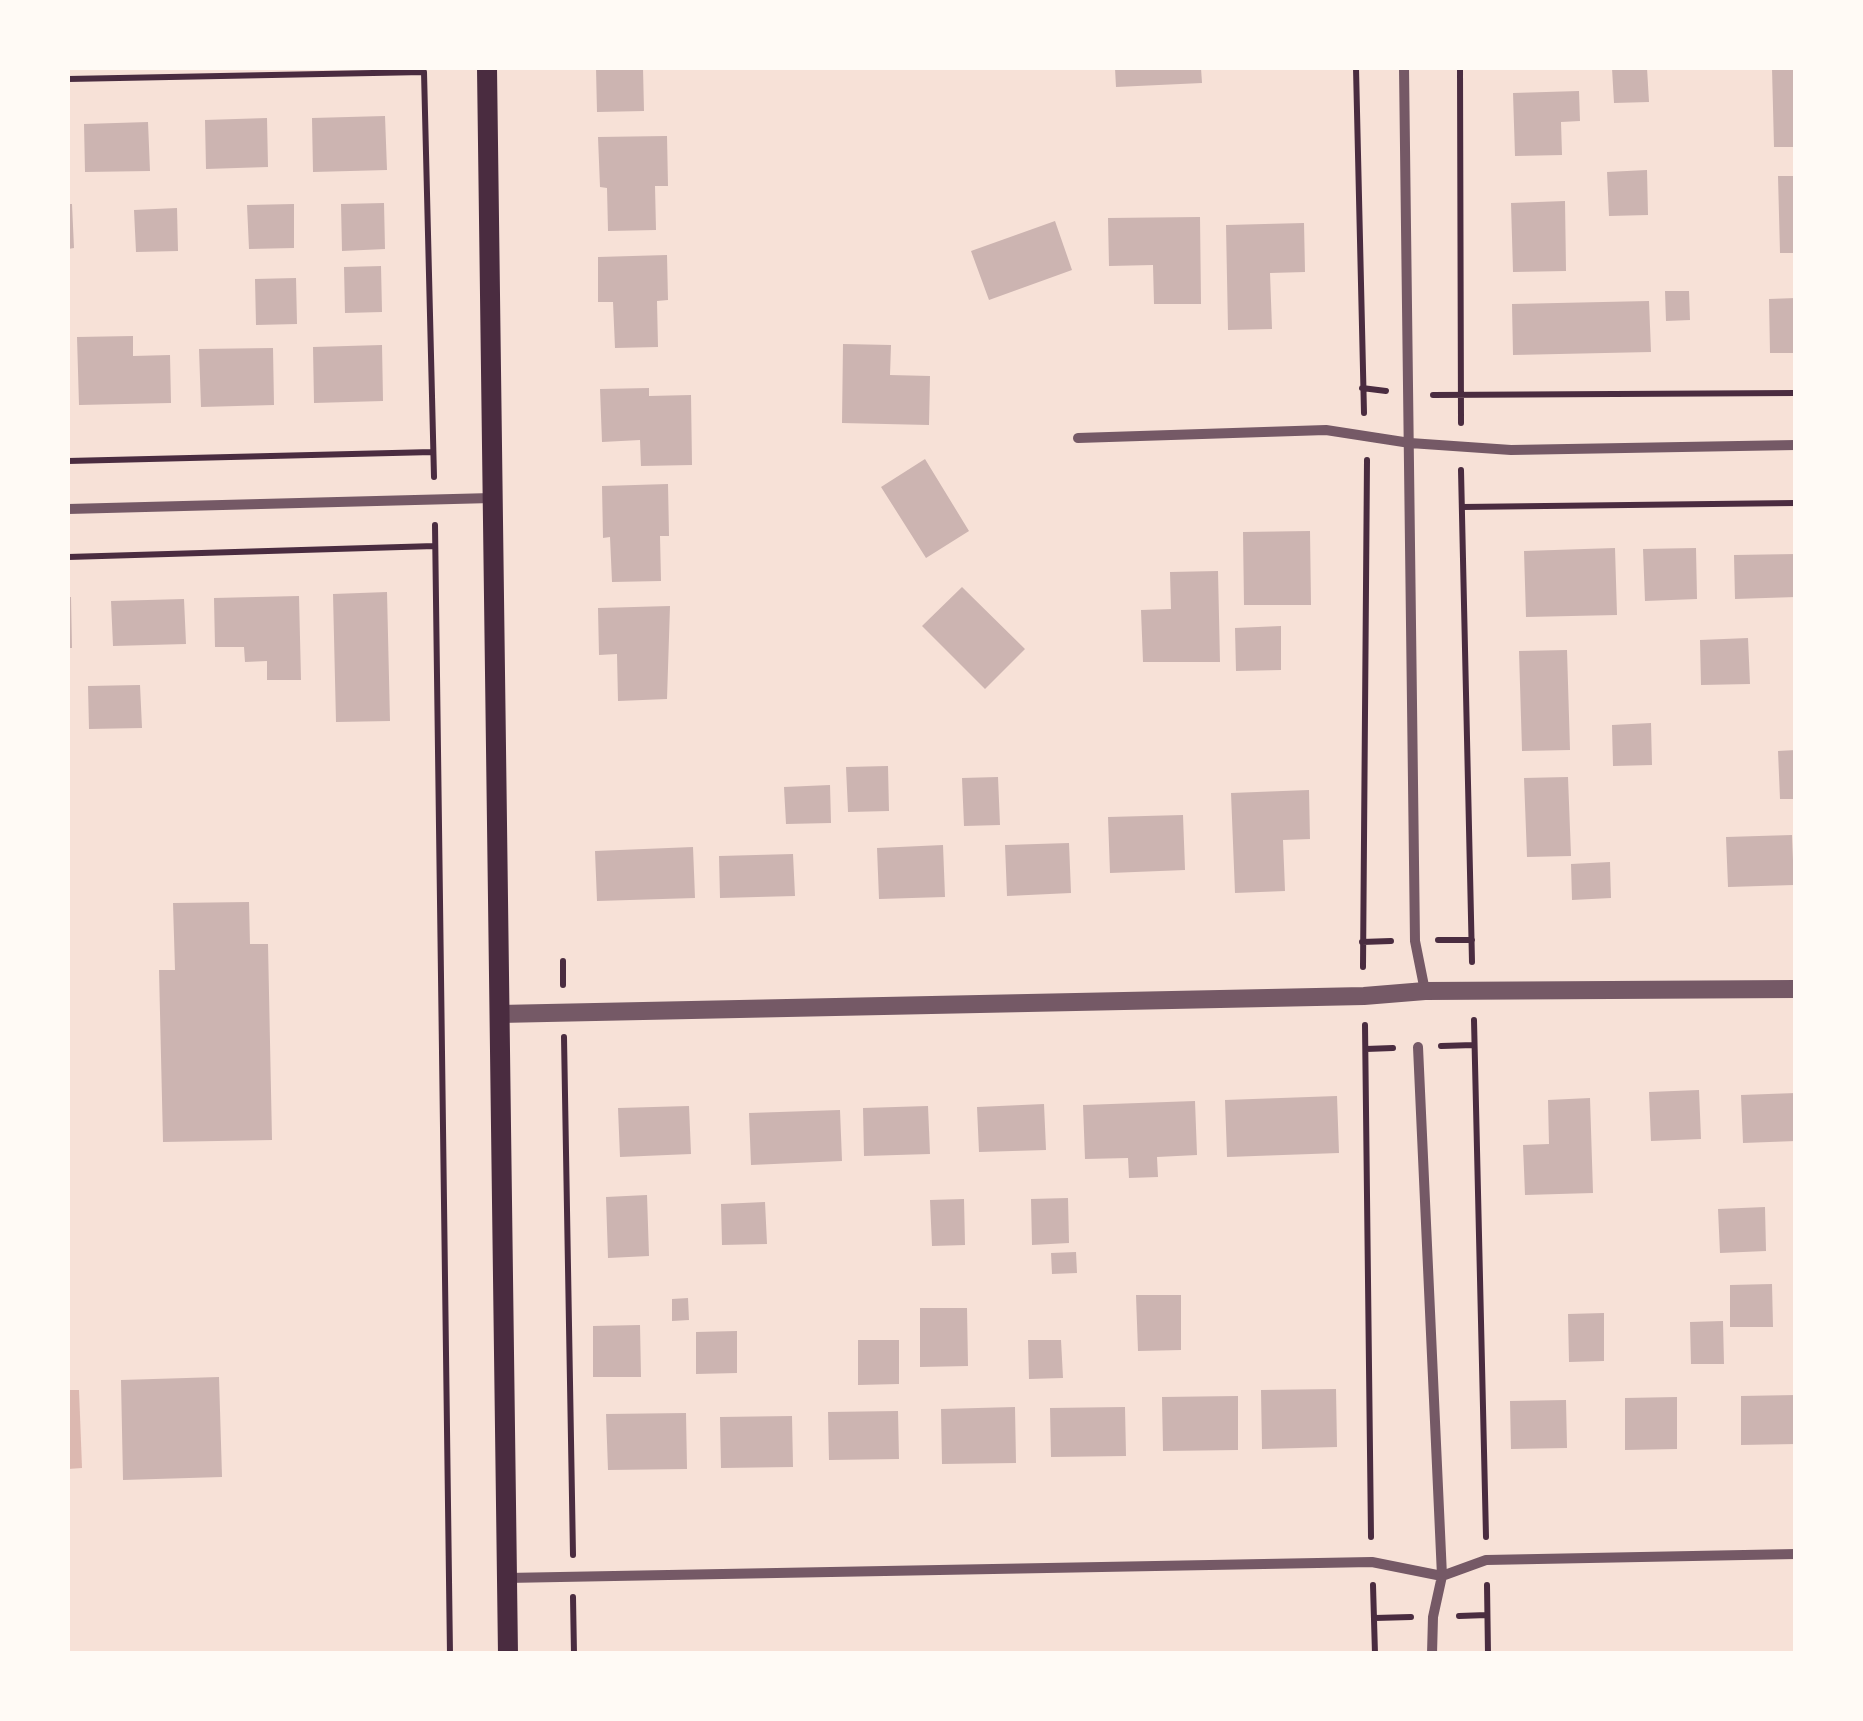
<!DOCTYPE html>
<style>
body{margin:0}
#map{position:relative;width:1863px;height:1721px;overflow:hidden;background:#f7e1d7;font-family:Figtree,sans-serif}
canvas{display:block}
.frame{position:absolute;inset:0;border:70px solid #fffaf5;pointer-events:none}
</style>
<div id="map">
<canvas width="1863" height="1721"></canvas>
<div class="frame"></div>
</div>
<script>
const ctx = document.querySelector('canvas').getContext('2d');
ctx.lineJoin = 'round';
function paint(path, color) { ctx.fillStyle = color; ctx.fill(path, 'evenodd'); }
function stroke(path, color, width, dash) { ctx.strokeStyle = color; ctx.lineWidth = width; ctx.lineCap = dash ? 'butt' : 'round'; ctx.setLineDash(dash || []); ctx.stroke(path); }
const water = new Path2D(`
 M68,1390H79L82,1468L68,1469Z`);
const building = new Path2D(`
 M596,68H643L644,111L597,112Z
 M1115,68H1201L1202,83L1116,87Z
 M1612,68H1647L1649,102L1614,103Z
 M1772,68H1796V147H1774Z
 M1579,91L1580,121L1561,122L1562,155L1515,156L1513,93Z
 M385,116L387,170L313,172L312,118Z
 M267,118L268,167L206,169L205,120Z
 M148,122L150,171L85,172L84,124Z
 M667,136L668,186H655L656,230L608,231L607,188L600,187L598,137Z
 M1647,170L1648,215L1609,216L1607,172Z
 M1778,176H1796V253H1780Z
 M1565,201L1566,271L1513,272L1511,203Z
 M384,203L385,249L342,251L341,204Z
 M68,204H72L74,248L68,249Z
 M294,204V248L249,249L247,205Z
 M177,208L178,251L136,252L134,210Z
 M1200,217L1201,304H1154L1153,265L1109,266L1108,218Z
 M1055,221L1072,270L989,300L971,251Z
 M1304,223L1305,272L1270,273L1272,329L1228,330L1226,225Z
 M667,255L668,300L657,301L658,347L615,348L613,302H598V257Z
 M381,266L382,312L345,313L344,267Z
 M296,278L297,324L256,325L255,279Z
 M1665,291H1689L1690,320L1666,321Z
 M1796,298V353H1770L1769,299Z
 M1649,301L1651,352L1513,355L1512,304Z
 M133,336V356L170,355L171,403L79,405L77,337Z
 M843,344L891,345L890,375L930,376L929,425L842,423Z
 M382,345L383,401L314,403L313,347Z
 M273,348L274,405L201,407L199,349Z
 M649,388V396L691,395L692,465L641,466L640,440L602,442L600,389Z
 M925,459L969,531L926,558L881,487Z
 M668,484L669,536H660L661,581L612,582L610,537L603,538L602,486Z
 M1310,531L1311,605H1244L1243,532Z
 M1615,548L1617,615L1526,617L1524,551Z
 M1696,548L1697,599L1645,601L1643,549Z
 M1796,554V597L1735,599L1734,555Z
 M1218,571L1220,662H1143L1141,610L1171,609L1170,572Z
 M962,587L1025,649L985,689L922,626Z
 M387,592L390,721L336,722L333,594Z
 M299,596L301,680H267V661L245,662L244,647H215L214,598Z
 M68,597H71L72,648H68Z
 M184,599L186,644L113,646L111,601Z
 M670,606L667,699L618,701L617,654L599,655L598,608Z
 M1281,626V670L1236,671L1235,628Z
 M1748,638L1750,684L1701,685L1700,640Z
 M1567,650L1570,750L1522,751L1519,651Z
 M140,685L142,728L89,729L88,686Z
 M1651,723L1652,765L1613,766L1612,725Z
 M1796,750V799H1780L1778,751Z
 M888,766L889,811L848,812L846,767Z
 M998,777L1000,825L964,826L962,778Z
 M1568,777L1571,856L1527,857L1524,778Z
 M830,785L831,823L786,824L784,787Z
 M1309,790L1310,839L1283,840L1285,891L1235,893L1231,793Z
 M1183,815L1185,870L1110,873L1108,817Z
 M1792,835L1794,885L1728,887L1726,837Z
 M1069,843L1071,893L1007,896L1005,845Z
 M943,845L945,897L879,899L877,848Z
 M693,847L695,898L597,901L595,851Z
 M793,854L795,896L720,898L719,856Z
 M1610,862L1611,898L1572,900L1571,864Z
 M249,902L250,944H268L272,1140L163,1142L159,970H175L173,903Z
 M1699,1090L1701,1139L1651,1141L1649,1092Z
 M1796,1093V1141L1743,1143L1741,1095Z
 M1337,1096L1339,1153L1227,1157L1225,1100Z
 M1590,1098L1593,1193L1525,1195L1523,1145L1549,1144L1548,1100Z
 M1195,1101L1197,1155L1157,1157L1158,1177L1129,1178L1128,1158L1085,1159L1083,1105Z
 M1044,1104L1046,1150L979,1152L977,1107Z
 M689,1106L691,1154L620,1157L618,1108Z
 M928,1106L930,1154L864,1156L863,1108Z
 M840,1110L842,1161L751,1165L749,1113Z
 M647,1195L649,1256L608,1258L606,1197Z
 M1068,1198L1069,1243L1032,1245L1031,1199Z
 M964,1199L965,1245L932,1246L930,1200Z
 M765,1202L767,1244L722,1245L721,1204Z
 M1765,1207L1766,1251L1720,1253L1718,1209Z
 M1076,1252L1077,1273L1052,1274L1051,1253Z
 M1772,1284L1773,1327H1730V1285Z
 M1136,1295H1181V1350L1138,1351Z
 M688,1298L689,1320L672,1321V1299Z
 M920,1308H967L968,1366L920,1367Z
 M1604,1313V1361L1569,1362L1568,1314Z
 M1723,1321L1724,1364H1691L1690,1322Z
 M640,1325L641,1377H593V1326Z
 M737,1331V1373L696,1374V1332Z
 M858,1340H899V1384L858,1385Z
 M1028,1340H1061L1063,1378L1029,1379Z
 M219,1377L222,1477L123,1480L121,1380Z
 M1336,1389L1337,1447L1262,1449L1261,1390Z
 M1796,1395V1444L1741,1445V1396Z
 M1238,1396V1450L1163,1451L1162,1397Z
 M1677,1397V1449L1625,1450V1398Z
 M1566,1400L1567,1448L1511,1449L1510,1401Z
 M1015,1407L1016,1463L942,1464L941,1409Z
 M1125,1407L1126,1456L1051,1457L1050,1408Z
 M898,1411L899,1459L829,1460L828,1412Z
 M686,1413L687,1469L608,1470L606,1414Z
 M792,1416L793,1467L721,1468L720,1417Z`);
const path = new Path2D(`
 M1356,68L1364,413
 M1460,68L1461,423
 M68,79L424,72L434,477
 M1362,388L1386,391
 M1433,395L1796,393
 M68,461L433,452
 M1461,470L1472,962
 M1462,507L1796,503
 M435,525L450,1654
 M68,557L435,546
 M1438,940H1472
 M1362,942L1391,941
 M563,961V985
 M1363,967L1367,460
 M1474,1020L1486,1537
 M1365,1025L1371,1537
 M564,1037L573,1555
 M1441,1046L1474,1045
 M1366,1049L1393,1048
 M1373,1585L1375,1654
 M1487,1585L1488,1654
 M573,1597L574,1654
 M1459,1616L1487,1615
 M1375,1618L1411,1617`);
const minor = new Path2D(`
 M1404,68L1415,941L1425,991
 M1078,438L1326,430L1410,443L1511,450L1796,445
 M68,509L492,498
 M1418,1047L1442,1576L1433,1617L1432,1654
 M506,1578L1372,1562L1442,1576L1486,1560L1796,1554`);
const tertiary = new Path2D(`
 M499,1014L1364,996L1425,991L1796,989`);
const secondary = new Path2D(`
 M487,68L508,1654`);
paint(water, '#dcb8b0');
paint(building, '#ccb4b1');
stroke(path, '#4a2c40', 6);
stroke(minor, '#755966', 10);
stroke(tertiary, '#755966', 18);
stroke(secondary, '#4a2c40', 20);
</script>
